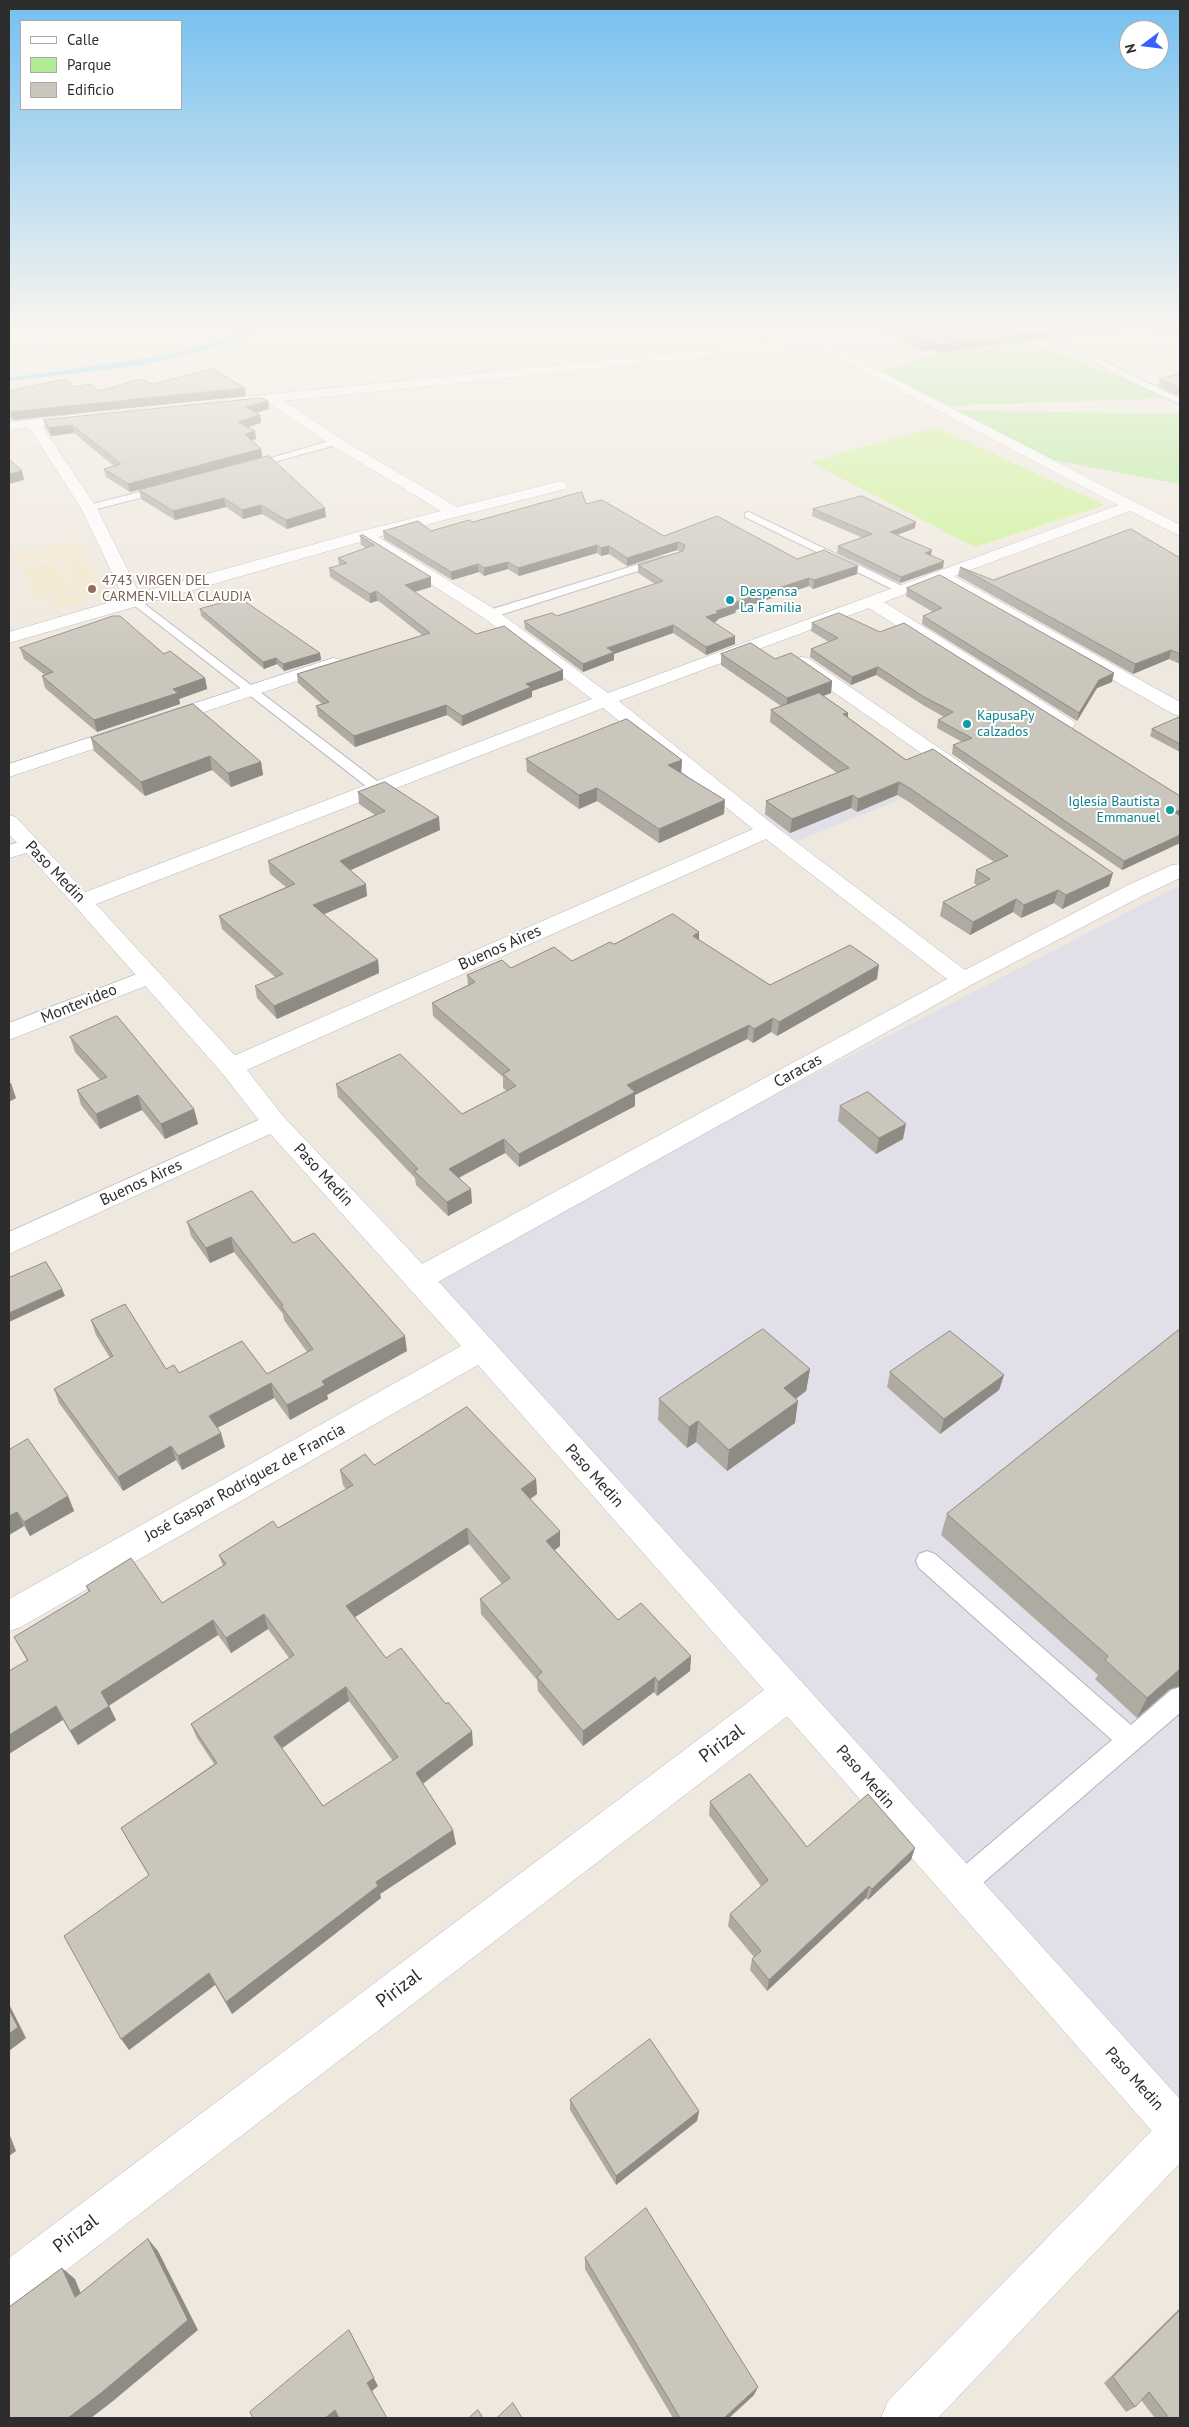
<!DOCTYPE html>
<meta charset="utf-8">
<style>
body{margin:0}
#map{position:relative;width:1189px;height:2427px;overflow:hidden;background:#efe8de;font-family:"PT Sans",sans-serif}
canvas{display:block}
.frame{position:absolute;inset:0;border:10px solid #2d2d2d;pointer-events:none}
.legend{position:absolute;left:20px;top:20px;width:162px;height:90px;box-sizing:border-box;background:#fff;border:1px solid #ababab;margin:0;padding:6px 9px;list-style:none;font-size:15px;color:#2d2d2d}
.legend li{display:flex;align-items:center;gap:10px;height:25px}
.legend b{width:25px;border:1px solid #ababab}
.north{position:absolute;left:1119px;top:20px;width:50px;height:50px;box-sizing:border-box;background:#fff;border:1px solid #ababab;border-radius:50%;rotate:255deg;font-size:14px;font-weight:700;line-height:20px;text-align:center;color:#2d2d2d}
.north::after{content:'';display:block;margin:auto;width:18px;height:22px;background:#3b5fff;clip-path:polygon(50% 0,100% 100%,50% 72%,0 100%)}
</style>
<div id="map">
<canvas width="1189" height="2427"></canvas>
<div class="frame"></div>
<ul class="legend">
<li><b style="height:6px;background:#fff"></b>Calle</li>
<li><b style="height:14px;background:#b2eb95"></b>Parque</li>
<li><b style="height:14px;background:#cbc6bc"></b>Edificio</li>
</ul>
<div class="north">N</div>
</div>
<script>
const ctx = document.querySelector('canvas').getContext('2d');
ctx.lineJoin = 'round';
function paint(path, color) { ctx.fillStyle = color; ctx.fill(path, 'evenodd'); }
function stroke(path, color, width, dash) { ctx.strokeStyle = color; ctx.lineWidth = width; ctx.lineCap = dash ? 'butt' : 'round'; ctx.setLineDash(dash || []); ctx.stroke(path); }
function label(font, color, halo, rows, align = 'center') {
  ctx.font = font + ' "PT Sans",sans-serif'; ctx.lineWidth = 4; ctx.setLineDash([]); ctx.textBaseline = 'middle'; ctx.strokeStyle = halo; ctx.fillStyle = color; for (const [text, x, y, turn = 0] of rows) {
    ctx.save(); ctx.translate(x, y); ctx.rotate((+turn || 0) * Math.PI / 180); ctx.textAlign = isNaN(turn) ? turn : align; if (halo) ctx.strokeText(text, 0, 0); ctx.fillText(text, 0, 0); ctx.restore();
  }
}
const industrial = new Path2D(`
 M863,774L901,799L797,841L760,815Z
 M1180,885V2131L419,1279Z`);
const education = new Path2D(`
 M80,541L87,552L83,553L106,594L81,599L60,557L9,567V555Z
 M54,561L81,603L56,608L51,599L66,596V594L39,600L20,568Z`);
const green = new Path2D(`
 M1010,334L1171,398L942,406L874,372Z
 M948,410L1180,414V484L1041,458Z`);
const pitch = new Path2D(`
 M935,427L1105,505L975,547L810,462Z`);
const water = new Path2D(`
 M246,328H265L229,344L136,366L9,381V378L161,356L212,343Z`);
const lane = new Path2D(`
 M1034,328H1044L1127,373L1180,398V404L1121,377Z
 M336,439L340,440V444L248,469L243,466Z
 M163,486L168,489L167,491L89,511L84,508L85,506Z
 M749,512L904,587L906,589L900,592L896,591L745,517V513Z
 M662,557L666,558V562L494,617L490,618L484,614L486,611Z
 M134,596L381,784L383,787L381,790H371L130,602L128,600Z
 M927,1551L935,1554L1131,1725L1171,1690L1180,1687V1713L970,1894L961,1898L952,1894L948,1885L952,1876L1112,1740L919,1568L916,1561L919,1554Z`);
const street = new Path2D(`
 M31,328H43L44,342L43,345H33Z
 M781,328H796L1180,525V536L1130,511L954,576L1180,702V716L1173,714L939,581L884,602L1072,720L1075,724L1072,728H1058L869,608L619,701L775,826L965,970L1126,886L1172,865L1180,864V878L1142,896L971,985L429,1287L419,1290L409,1287L405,1279L409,1271L947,979L766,839L240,1073L231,1075L222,1073L218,1067L222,1061L753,829L603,708L91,906L83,908L75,906L72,901L75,896L592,699L484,618L363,541L9,643V632L124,598L81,508L26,423L28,420H38L97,508L139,593L358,532L441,511L331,445L265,401L263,398L265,395H275L341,439L457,507L560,481L565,483L568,486L565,489L378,537L496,610L608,693L1118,505Z
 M1133,328H1149L1180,340V349L1135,331Z
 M802,657L808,658L967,767L970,771L967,775L960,777L953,775L796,666L793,662L796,658Z
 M333,658L339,659L342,663L339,667L9,777V764Z
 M29,839L37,840L40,845L37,850L9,858V845Z
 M150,969L158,971L162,976L158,981L9,1040V1023Z
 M274,1113L283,1116L287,1122L283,1128L9,1254V1232Z
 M789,1677L802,1681L807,1693L802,1705L25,2302L9,2309V2258L776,1681Z
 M1180,2111V2163L938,2418H881L888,2401L1165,2117Z`);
const secondary = new Path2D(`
 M919,328H959L953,332L225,407L218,403L225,399Z
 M81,414L86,415L88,418L86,421L9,430V422Z
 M9,815L16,817L240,1061L283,1116L429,1271L1180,2099V2152L1165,2146L478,1365L21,1627L9,1631V1599L461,1346L265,1128L222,1073L75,906L9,834Z`);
const wall = new Path2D(`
 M1047,328H1132H1131L1100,335L1094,331L1062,336Z
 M1161,328H1180V338L1161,331Z
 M902,331L1047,337L937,353L932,350L921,351L901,339Z
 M1180,374V397L1158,386L1160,379Z
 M152,384L246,396L13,420L9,417V391L74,387L99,391Z
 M268,401L269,409L256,413L260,415L261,423L248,427L255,431L256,439L252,440L261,449L262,457L130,492L106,477L104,469L114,466L74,433L51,436L46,428L44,420Z
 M269,456L326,517L287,529L262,514L243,519L226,507L175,520L141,499L139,490Z
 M586,504L664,536L797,559L857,574L813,589L809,586L736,610L735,613L718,619L717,621L714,622L735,644L706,655L673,633L614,654V660L583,672L525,629L524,621L557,616L655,584L638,573V565L681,552L677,550L627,566L609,554L601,556L597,553L519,576L508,569L484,576L479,572L452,580L384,539L383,531H431L472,522Z
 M813,509L915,528L897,535L943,568L900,583L837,553L838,546L863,538L812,516Z
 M360,536L431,577V587L415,592L476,634L563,670V680L532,691V697L462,726L447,715L355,747L318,716L316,706L322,704L298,683L297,674L422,635L380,602L377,601L370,603L330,577L329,568L339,565L338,558L366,548L361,545Z
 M1180,558V664L1169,659L1133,674L958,576L960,567L993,580Z
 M907,588L1112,682L1097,688L1077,721L922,624L923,616L933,612L906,596Z
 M200,609L320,653L321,660L284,671L277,664L264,669L201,616Z
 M812,623L1180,796V843L1122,870L952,754L953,745L962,742L937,728L938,720L944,717L923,705L876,675L851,685L810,657L811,649L829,642L811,631Z
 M20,648L205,678L207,689L179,699L180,704L97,732L45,688L42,676L45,675L24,659Z
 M721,654L775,659L832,681L831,693L823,696L848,713V718L906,760L1109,886L1062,909L1054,903L1021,918L1013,912L970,935L940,916L943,902L977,885L974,883L976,870L994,862L909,802L897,795L857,812L851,808L790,833L765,814L766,801L837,773L770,722L771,710L781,706L721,665Z
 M1180,717V752L1150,736L1152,729Z
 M91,738L261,762L263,775L231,787L212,770L145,796L94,751Z
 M526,759L682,760L681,773L724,814L659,843L597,801L579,809L527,772Z
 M358,792L440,830L350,870L367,896L323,914L378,960L379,973L277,1019L257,998L255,986L275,977L222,929L219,916L286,887L270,874L268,861L375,815L359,804Z
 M699,940L770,985L877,979L777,1036L771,1032L753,1043L747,1039L635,1095V1106L519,1167L505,1153L459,1178L472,1203L448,1216L416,1185L415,1178L338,1097L336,1084L462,1114L507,1091L503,1088V1077L433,1016L432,1003L468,985L467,975L511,968L572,961L614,944Z
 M70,1037L194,1109L198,1124L165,1139L142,1110L100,1129L81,1105L77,1090L100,1080L75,1052Z
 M840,1106L903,1139L876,1154L838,1121Z
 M187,1222L293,1243L407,1351L327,1395L328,1399L290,1420L274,1398L217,1428L225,1447L182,1470L176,1460L123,1491L59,1403L54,1389L110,1358L96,1335L91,1320L166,1369L179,1373L267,1374L307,1352L284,1320L283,1314L234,1252L210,1263L191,1236Z
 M1180,1329V1686L1170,1689L1137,1718L1095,1679L1098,1675L941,1535L947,1514Z
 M810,1369L806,1391L796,1399L795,1423L727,1471L696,1442L687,1448L658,1420L659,1399Z
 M890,1372L1004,1375L999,1390L940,1434L887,1387Z
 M9,1450L68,1496L74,1511L30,1536L24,1526L9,1535Z
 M374,1465L536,1479L537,1494L530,1499L560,1546L555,1550L618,1620L691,1656L690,1671L657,1696L654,1692L583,1746L538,1691L537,1680L481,1614L480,1599L502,1584L469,1544L355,1617L386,1658L473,1745L423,1784L456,1844L380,1894L381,1898L232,2014L215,1985L129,2050L149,1876L128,1841L121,1828L214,1764L197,1738L191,1724L289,1658L268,1629L231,1653L218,1635L109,1705L116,1720L78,1745L22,1652L14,1637L89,1592L86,1586L162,1603L223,1566L219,1555L278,1528L346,1489L343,1485L340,1470ZM349,1701L393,1761L323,1806L282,1748Z
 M710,1802L807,1847L911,1860L868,1900L866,1898L767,1991L750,1970L752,1959L754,1957L728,1926L730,1914L761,1886L709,1815Z
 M570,2100L699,2111L697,2121L616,2185L570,2110Z
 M585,2258L754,2395L729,2418H673L585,2269Z
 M1180,2308V2418H1155L1141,2400L1135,2407L1126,2412L1104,2383Z`);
const shadedWall = new Path2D(`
 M885,328H905L885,330Z
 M1063,328H1094V331L1062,336Z
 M1102,328H1132H1131L1100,335Z
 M1048,330L1047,337L937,353L938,345Z
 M933,342L932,350L921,351L922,343Z
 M245,388L246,396L13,420L11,412Z
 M268,401L269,409L247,415L246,407Z
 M260,415L261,423L239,430L238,422Z
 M72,425L74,433L51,436L49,428Z
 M255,431L256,439L246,442L245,434Z
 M261,449L262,457L130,492L128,484Z
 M22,471L24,480L9,484V474Z
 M224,498L226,507L175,520L173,511Z
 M261,505L262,514L243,519L242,510Z
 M325,508L326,517L287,529L286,520Z
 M916,522L915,528L889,538L890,532Z
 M678,542L677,550L627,566V558Z
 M597,545V553L519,576L518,568Z
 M609,546V554L601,556V548Z
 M932,550L931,556L925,553Z
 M944,561L943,568L900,583L901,577Z
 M508,562V569L484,576V568Z
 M478,564L479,572L452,580L451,572Z
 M858,566L857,574L813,589L814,580Z
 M431,577V587L406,594L405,585Z
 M809,578V586L736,610L735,613L718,619L717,621L706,625V617L716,611L733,603Z
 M376,591L377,601L370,603V594Z
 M673,625V633L614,654V660L583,672V664L607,648Z
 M735,636V644L706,655V647Z
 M1171,650L1169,659L1133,674L1135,664Z
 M320,653L321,660L284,671L283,664Z
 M276,658L277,664L264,669L263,662Z
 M878,667L876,675L851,685L852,677Z
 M563,670V680L532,691V697L462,726V716L526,684Z
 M1114,673L1112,682L1097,688L1077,721L1079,713L1099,680Z
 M205,678L207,689L179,699L180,704L97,732L94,720L173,689Z
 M832,681L831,693L786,710L787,698Z
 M446,705L447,715L355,747L354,736Z
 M848,713L847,725L843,714Z
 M210,756L212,770L145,796L141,782Z
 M682,760L681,774L668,765Z
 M261,762L263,775L231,787L228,773Z
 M899,782L897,795L857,812L858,799Z
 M597,788V801L579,809V795Z
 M853,795L851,808L790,833L792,819Z
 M725,800L724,814L659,843V829Z
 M1180,810V818L1174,812Z
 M439,817L440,830L342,874L340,861Z
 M1180,835V843L1122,870L1124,861Z
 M1113,873L1109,886L1062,909L1066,895Z
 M366,884L367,896L315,918L313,905Z
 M1058,890L1054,903L1021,918L1024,905Z
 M1016,899L1013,912L970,935L973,922Z
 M699,932V946L693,936Z
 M378,960L379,973L277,1019L274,1006Z
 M879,965L877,979L777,1036L779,1022Z
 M773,1018L771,1032L753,1043L754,1029Z
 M749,1025L747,1039L635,1095V1106L519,1167V1154L627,1085Z
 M11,1083L16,1098L9,1102V1084Z
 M138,1095L142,1110L100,1129L96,1114Z
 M194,1109L198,1124L165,1139L161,1124Z
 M906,1124L903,1139L876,1154L879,1138Z
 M504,1139L505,1153L450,1182L449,1169Z
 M471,1189L472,1203L448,1216L447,1202Z
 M231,1237L234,1252L210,1263L206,1248Z
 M62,1289L65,1296L9,1322V1313Z
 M405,1336L407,1351L327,1395L328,1399L290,1420L287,1405L322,1381Z
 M810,1369L806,1391L781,1409L784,1388Z
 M1004,1375L999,1390L940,1434L944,1419Z
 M271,1383L274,1398L213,1430L209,1416Z
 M798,1401L795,1423L727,1471L729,1450Z
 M698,1421L696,1442L687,1448L689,1427Z
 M221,1433L225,1447L182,1470L178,1456Z
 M171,1446L176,1460L123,1491L118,1477Z
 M536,1479L537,1494L522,1505L521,1489Z
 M68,1496L74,1511L30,1536L24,1522Z
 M17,1512L24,1526L9,1535V1516Z
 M467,1528L469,1544L349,1621L346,1606Z
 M560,1531V1546L546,1556V1541Z
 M264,1614L268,1629L231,1653L226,1638Z
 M213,1620L218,1635L107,1707L101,1692Z
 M691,1656L690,1671L657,1696L658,1682Z
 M1180,1669V1686L1170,1689L1137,1718L1147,1698Z
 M655,1677L654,1692L583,1746V1731Z
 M346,1687L349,1701L278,1751L274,1737Z
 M56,1706L63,1720L9,1754V1735Z
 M109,1706L116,1720L78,1745L70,1731Z
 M472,1731L473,1745L418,1787L416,1773Z
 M453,1830L456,1844L380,1894L381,1898L232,2014L226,2002L376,1882Z
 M915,1848L911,1860L868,1900L872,1889Z
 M869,1886L866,1898L767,1991L769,1980Z
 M209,1973L215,1985L129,2050L121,2039Z
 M9,2004L26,2038L9,2051Z
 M699,2111L697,2121L616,2185V2176Z
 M9,2133L16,2151L9,2156Z
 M148,2239L158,2251L198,2330L113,2401L91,2418H68Z
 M62,2268L75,2279L87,2308L75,2297Z
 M349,2330L378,2386L372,2391L387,2418L367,2383Z
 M758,2387L754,2395L729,2418H724Z
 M335,2410L340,2418H325Z`);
const building = new Path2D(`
 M938,328H1045L1048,330L938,345L933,342L922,343L902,331Z
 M1171,328H1180V331Z
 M213,369L245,388L11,412L9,411V391L66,379L74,387L90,384L99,391L141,379L152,384Z
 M1180,374V389L1160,379Z
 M261,398L268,401L246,407L260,415L238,422L255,431L245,434L261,449L128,484L104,469L121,464L72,425L49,428L44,420Z
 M269,456L325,508L286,520L261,505L242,510L224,498L173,511L139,490Z
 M9,459L22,471L9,474Z
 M582,492L586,504L602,500L664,536L717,516L797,559L824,550L858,566L814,580L809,578L733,603L736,605L716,611L718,613L706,617L735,636L706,647L673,625L607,648L614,652L583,664L524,621L552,613L557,616L663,581L638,565L683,551L685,545L678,542L627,558L609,546L601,548L597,545L518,568L508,562L484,568L478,564L451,572L383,531L418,521L431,531L469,520L472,522Z
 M862,496L916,522L890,532L932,550L925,553L944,561L901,577L838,546L872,534L813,509Z
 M1131,529L1180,558V654L1171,650L1135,664L960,567L993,580Z
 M363,535L431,577L405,585L476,634L504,626L563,670L526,684L531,687L462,716L446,705L354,736L316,706L329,702L297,674L430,633L379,593L376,591L370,594L329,568L347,563L338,558L374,545L360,536Z
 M940,575L1114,673L1099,680L1079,713L923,616L942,608L907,588Z
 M240,598L320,653L283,664L276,658L263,662L200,609Z
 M839,613L880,632L904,623L1180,796V810L1174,812L1180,816V835L1124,861L953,745L972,738L938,720L953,712L924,697L878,667L852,677L811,649L838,638L812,623Z
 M113,616H120L164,654L170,651L205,678L173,689L178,693L94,720L42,676L53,672L20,648Z
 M751,643L775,659L791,653L832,681L787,698L721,654Z
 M819,693L848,713L843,714L906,760L933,749L1113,873L1066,895L1058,890L1024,905L1016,899L973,922L943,902L990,879L976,870L1008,856L911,789L899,782L858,799L853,795L792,819L766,801L849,768L771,710Z
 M193,704L261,762L228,773L210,756L141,782L91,738Z
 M1180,717V744L1152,729Z
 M627,719L682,760L668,765L725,800L659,829L597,788L579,795L526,759Z
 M385,782L439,817L340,861L366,884L313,905L378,960L274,1006L255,986L283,974L219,916L295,884L268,861L385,811L358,792Z
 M673,914L699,932L693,936L770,985L850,945L879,965L779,1022L773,1018L754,1029L749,1025L627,1085L635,1092L519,1154L504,1139L449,1169L471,1189L447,1202L414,1171L418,1169L336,1084L400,1054L462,1114L516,1086L503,1074L510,1070L432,1003L475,982L467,975L502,960L511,968L554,947L572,961L610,942L614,944Z
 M117,1016L194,1109L161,1124L138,1095L96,1114L77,1090L107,1077L70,1037Z
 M868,1092L906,1124L879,1138L840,1106Z
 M252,1191L293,1243L314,1233L405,1336L322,1381L325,1385L287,1405L271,1383L209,1416L221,1433L178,1456L171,1446L118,1477L54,1389L113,1356L91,1320L125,1304L166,1369L174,1365L179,1373L242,1341L267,1374L313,1349L281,1306L283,1305L231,1237L206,1248L187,1222Z
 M46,1262L62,1289L9,1313V1278Z
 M763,1329L810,1369L784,1388L798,1401L729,1450L698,1421L689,1427L659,1399Z
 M1180,1329V1669L1147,1698L1105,1660L1108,1656L947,1514Z
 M950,1331L1004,1375L944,1419L890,1372Z
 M467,1407L536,1479L521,1489L560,1531L546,1541L618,1620L641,1603L691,1656L658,1682L655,1677L583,1731L537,1677L542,1672L480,1599L510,1578L467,1528L346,1606L386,1658L401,1648L446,1704L448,1702L472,1731L416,1773L453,1830L376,1882L378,1886L226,2002L209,1973L121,2039L64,1936L149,1875L121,1828L217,1763L191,1724L294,1655L264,1614L226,1638L213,1620L101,1692L109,1706L70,1731L56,1706L9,1735V1671L28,1660L14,1637L90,1591L86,1586L131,1558L162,1603L226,1564L219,1555L273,1521L278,1528L353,1485L340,1470L365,1454L374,1465ZM346,1687L398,1757L323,1806L274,1737Z
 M28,1439L68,1496L24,1522L17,1512L9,1516V1450Z
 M750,1774L807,1847L868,1794L915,1848L872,1889L869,1886L769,1980L752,1959L761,1951L730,1914L768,1880L710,1802Z
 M9,2010L18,2027L9,2034Z
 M650,2039L699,2111L616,2176L570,2100Z
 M646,2208L758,2387L724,2418H680L585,2258Z
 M148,2239L188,2320L101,2393L68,2418H9V2307L62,2268L75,2297Z
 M1180,2310V2418H1169L1149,2392L1135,2407L1113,2377Z
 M349,2330L374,2378L367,2383L387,2418H339L335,2410L325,2418H253L250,2412Z
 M513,2403L522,2418H497Z
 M478,2410L483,2418H469Z`);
const markers = [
 [92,589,5,"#8d6e63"],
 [730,600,5,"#0f9aa8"],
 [967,724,5,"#0f9aa8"],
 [1170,810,5,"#0f9aa8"]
];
const farEducationnames = [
 ["4743 VIRGEN DEL",102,581],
 ["CARMEN-VILLA CLAUDIA",102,597]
];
const farCulturenames = [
 ["Despensa",740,592],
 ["La Familia",740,608],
 ["KapusaPy",977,716],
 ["calzados",977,732],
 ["Iglesia Bautista",1160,802,"right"],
 ["Emmanuel",1160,818,"right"]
];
const streetNames = [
 ["Paso Medin",55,872,46],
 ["Buenos Aires",500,948,-24],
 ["Montevideo",79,1004,-22],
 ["Caracas",798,1071,-29],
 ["Paso Medin",323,1175,47],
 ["Buenos Aires",141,1183,-25],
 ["Paso Medin",594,1476,48],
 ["José Gaspar Rodríguez de Francia",245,1483,-29],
 ["Paso Medin",865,1777,48],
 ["Paso Medin",1134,2079,48]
];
const nearStreetnames = [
 ["Pirizal",722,1744,-37],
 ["Pirizal",399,1989,-37],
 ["Pirizal",76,2234,-37]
];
paint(industrial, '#e1dfe7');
paint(education, '#f2e6cc');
paint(green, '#b2eb95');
paint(pitch, '#c9f390');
paint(water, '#67d3fb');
stroke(lane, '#b2b4c1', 2);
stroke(street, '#b2b4c1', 1);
stroke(secondary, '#b2b4c1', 1);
paint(lane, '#fff');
paint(street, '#fff');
paint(secondary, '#fff');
paint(wall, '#afaaa2');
paint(shadedWall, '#8e8b84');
paint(building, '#cbc6bc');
stroke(building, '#8e8b84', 1);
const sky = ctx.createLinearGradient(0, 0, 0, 667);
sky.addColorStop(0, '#74c0f0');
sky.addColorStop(0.49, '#f8f5f0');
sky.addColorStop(1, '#f8f5f000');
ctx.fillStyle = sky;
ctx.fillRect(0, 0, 1189, 667);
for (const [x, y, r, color] of markers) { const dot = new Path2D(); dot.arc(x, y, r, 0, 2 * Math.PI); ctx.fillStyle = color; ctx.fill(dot); stroke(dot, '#fff', 2); }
label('14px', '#785e54', '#fff', farEducationnames, 'left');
label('14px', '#0d838f', '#fff', farCulturenames, 'left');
label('16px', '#2d2d2d', '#fff', streetNames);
label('19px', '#2d2d2d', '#fff', nearStreetnames);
</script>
